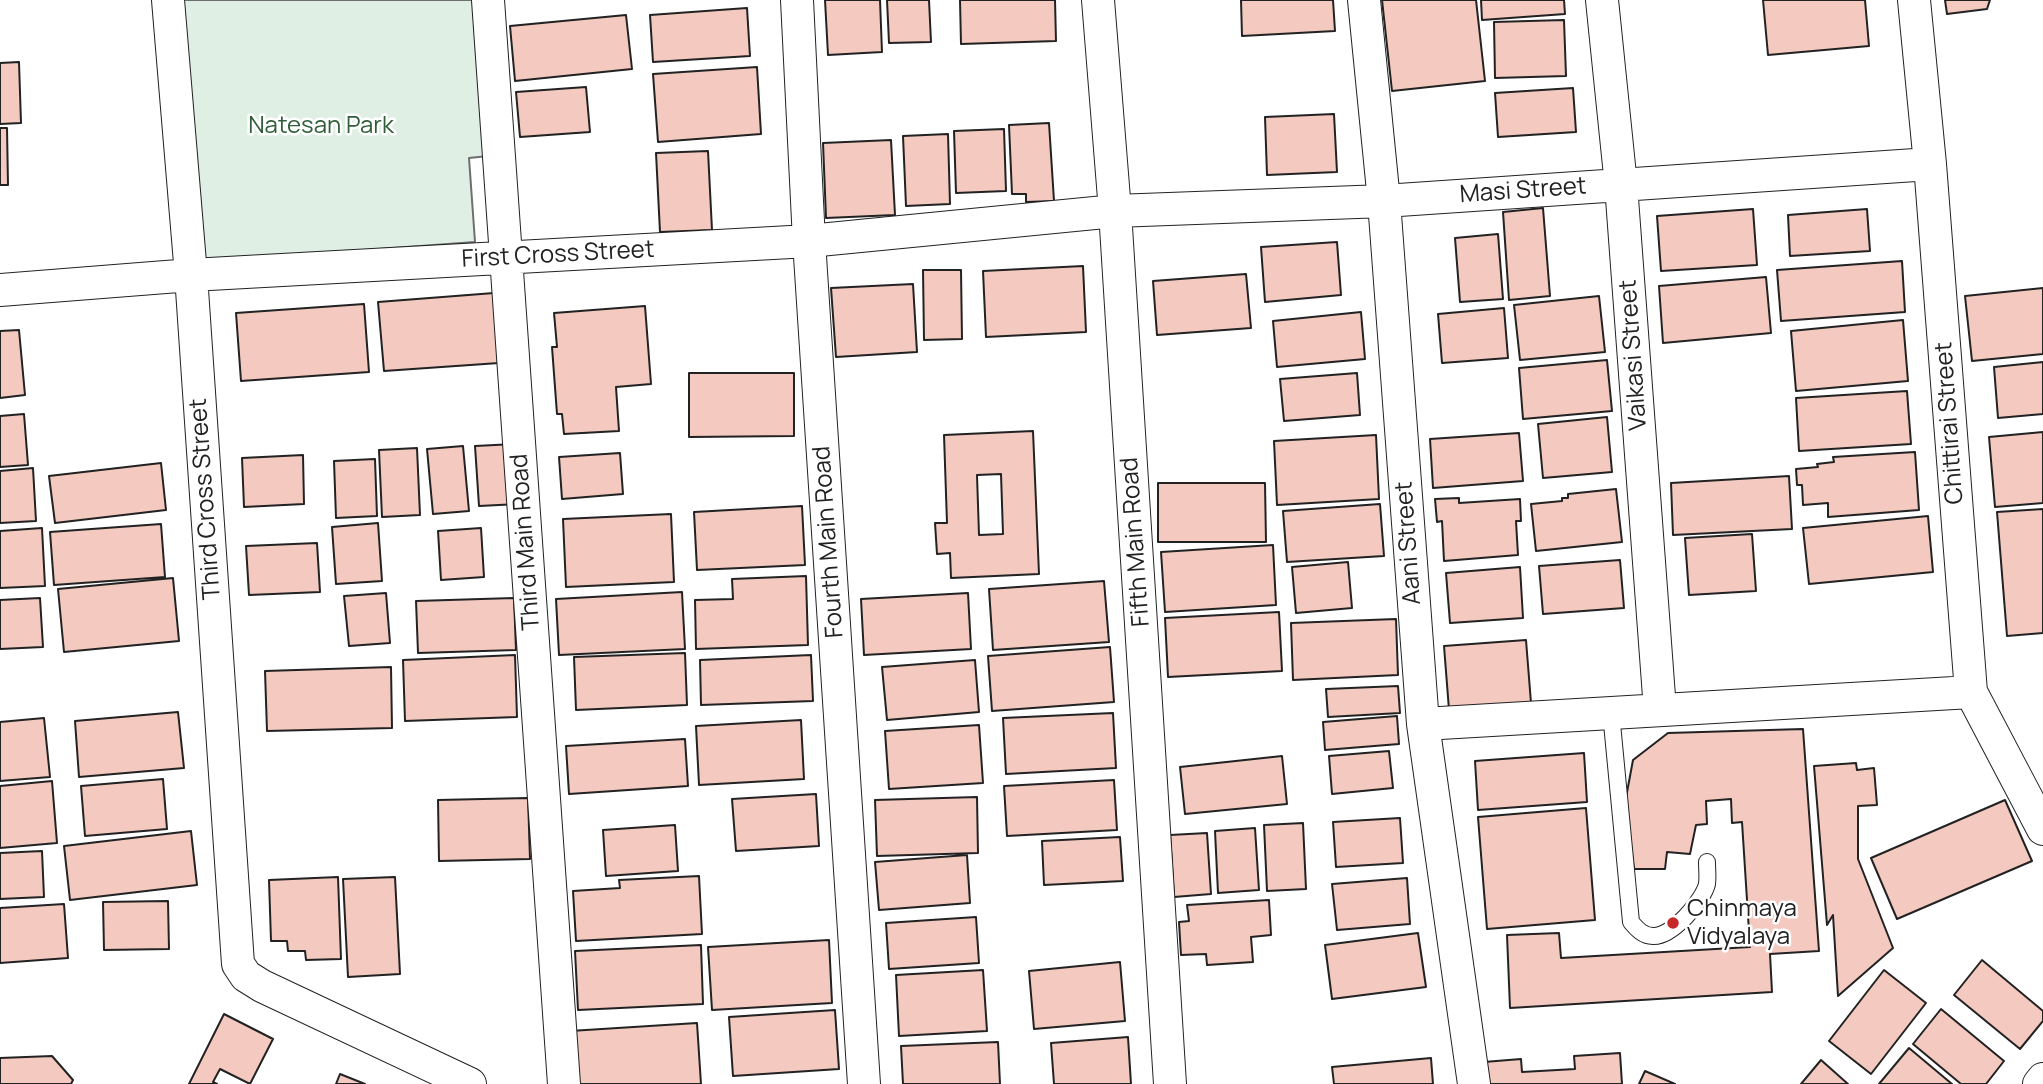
<!DOCTYPE html>
<style>
body{margin:0}
canvas{display:block;background:#fff}
</style>
<canvas width="2043" height="1084"></canvas>
<script>
const ctx = document.querySelector('canvas').getContext('2d');
ctx.lineJoin = 'round';
function paint(path, color) { ctx.fillStyle = color; ctx.fill(path, 'evenodd'); }
function stroke(path, color, width, dash) { ctx.strokeStyle = color; ctx.lineWidth = width; ctx.lineCap = dash ? 'butt' : 'round'; ctx.setLineDash(dash || []); ctx.stroke(path); }
function label(font, color, halo, rows, align = 'center') {
  ctx.font = font + ' Manrope,sans-serif'; ctx.lineWidth = 5; ctx.setLineDash([]); ctx.textBaseline = 'middle'; ctx.strokeStyle = halo; ctx.fillStyle = color; for (const [text, x, y, turn = 0] of rows) {
    ctx.save(); ctx.translate(x, y); ctx.rotate((+turn || 0) * Math.PI / 180); ctx.textAlign = isNaN(turn) ? turn : align; if (halo) ctx.strokeText(text, 0, 0); ctx.fillText(text, 0, 0); ctx.restore();
  }
}
const green = new Path2D(`
 M182,0H477L488,156L469,158L475,242L200,262Z`);
const building = new Path2D(`
 M825,0H880L882,52L828,55Z
 M887,0H929L931,42L889,43Z
 M960,0H1055L1056,41L961,44Z
 M1241,0H1333L1335,31L1242,36Z
 M1382,0H1476L1485,81L1392,91Z
 M1481,0H1564L1565,14L1482,20Z
 M1763,0H1865L1869,46L1768,55Z
 M1945,0H1990L1987,9L1947,14Z
 M747,8L750,56L653,62L650,15Z
 M626,15L632,69L515,81L510,26Z
 M1564,20L1566,76L1495,78L1494,22Z
 M19,62L21,123L0,124V63Z
 M757,67L761,134L658,142L653,74Z
 M586,87L590,132L520,137L516,92Z
 M1573,88L1576,132L1498,137L1495,93Z
 M1334,114L1337,172L1267,175L1265,117Z
 M1049,123L1054,201L1026,202V194H1012L1009,125Z
 M0,128H7L8,185H0Z
 M1004,129L1006,191L956,193L954,131Z
 M948,134L950,204L906,206L903,136Z
 M891,140L895,215L826,218L823,143Z
 M708,151L712,230L660,232L656,153Z
 M1543,208L1550,296L1509,300L1503,212Z
 M1753,209L1757,265L1661,271L1657,216Z
 M1867,209L1870,251L1790,256L1788,215Z
 M1498,234L1503,299L1460,302L1455,238Z
 M1337,242L1341,295L1265,302L1261,247Z
 M1902,261L1905,312L1781,321L1777,270Z
 M1083,266L1086,332L986,337L983,271Z
 M923,270H961L962,339L924,340Z
 M1246,274L1251,328L1157,335L1153,281Z
 M1766,277L1771,333L1663,343L1659,286Z
 M913,284L917,352L836,357L831,288Z
 M2043,288V354L1972,361L1965,296Z
 M494,293L499,363L384,371L378,302Z
 M1599,296L1605,352L1520,360L1514,305Z
 M364,304L369,372L241,381L236,313Z
 M645,306L651,384L616,387L619,431L564,434L562,414H557L552,347H557L554,313Z
 M1504,308L1508,358L1442,363L1438,314Z
 M1361,312L1365,359L1277,367L1273,321Z
 M1903,320L1908,381L1796,391L1791,331Z
 M19,330L25,395L0,398V331Z
 M1607,360L1612,411L1523,419L1519,368Z
 M2043,362V414L1998,418L1994,367Z
 M689,373H794V436L689,437Z
 M1357,373L1360,415L1284,421L1280,379Z
 M1907,391L1911,444L1799,451L1796,398Z
 M24,414L28,465L0,467V416Z
 M1607,417L1612,472L1543,478L1538,424Z
 M1033,431L1039,574L951,578L950,553L937,554L935,523H947L944,435ZM1001,474L1003,534L979,535L977,475Z
 M2043,432V503L1995,507L1989,437Z
 M1519,433L1523,481L1433,488L1430,439Z
 M1376,435L1379,499L1277,505L1274,441Z
 M515,444L519,504L479,506L475,446Z
 M463,446L469,511L433,514L427,449Z
 M417,448L420,515L382,517L379,450Z
 M1915,452L1919,510L1828,517V503L1803,505L1802,485H1797L1796,469L1818,467L1817,464L1834,462L1833,457Z
 M620,453L623,494L562,499L559,457Z
 M303,455L304,504L244,507L242,458Z
 M375,459L377,516L336,518L334,461Z
 M161,463L166,510L55,523L49,476Z
 M33,468L36,521L0,523V471Z
 M1789,476L1792,529L1673,535L1671,483Z
 M1158,483H1265L1266,542H1158Z
 M1616,489L1622,542L1536,551L1531,504L1562,501V498H1568V494Z
 M1459,498V503L1520,499L1521,521H1516L1518,555L1444,561L1442,521L1437,522L1435,499Z
 M1380,504L1384,556L1287,562L1283,511Z
 M802,506L805,565L697,570L694,512Z
 M2043,509V633L2007,636L1997,512Z
 M671,514L674,582L566,587L563,519Z
 M1928,516L1933,572L1809,584L1803,528Z
 M378,523L382,581L336,584L332,527Z
 M161,524L165,577L54,585L50,532Z
 M42,528L45,586L0,588V531Z
 M481,528L484,577L441,580L438,531Z
 M1752,534L1756,591L1689,595L1685,538Z
 M317,543L320,592L249,595L246,546Z
 M1273,545L1276,605L1165,612L1161,552Z
 M1620,560L1624,608L1543,614L1539,566Z
 M1348,562L1352,608L1296,613L1292,567Z
 M1520,567L1523,618L1450,623L1446,573Z
 M806,576L808,645L696,649L695,600L733,599L732,579Z
 M173,578L179,641L64,652L58,589Z
 M1104,581L1109,642L993,650L989,589Z
 M682,592L685,649L559,655L556,599Z
 M386,593L390,643L349,646L344,596Z
 M968,593L971,649L864,655L861,599Z
 M40,598L43,647L0,649V600Z
 M514,598L516,650L418,653L416,601Z
 M1279,612L1282,671L1168,677L1165,618Z
 M1396,619L1398,675L1293,680L1291,623Z
 M1526,640L1531,703L1449,710L1444,646Z
 M1110,647L1114,702L992,711L988,656Z
 M685,653L687,705L576,710L574,657Z
 M515,655L517,717L405,721L403,660Z
 M811,655L813,701L701,705L700,660Z
 M975,660L979,712L887,720L882,667Z
 M391,667L392,728L267,731L265,671Z
 M1398,686L1400,713L1328,717L1326,689Z
 M178,712L184,768L79,777L75,721Z
 M1113,713L1116,768L1006,774L1003,718Z
 M1397,716L1399,744L1325,750L1323,722Z
 M44,718L50,777L0,781V722Z
 M801,720L804,779L699,785L696,726Z
 M979,725L983,783L889,789L885,731Z
 M1803,729L1819,951L1770,954L1772,992L1510,1008L1507,935L1559,933L1561,958L1750,947L1742,822L1732,823L1731,799L1706,801L1707,824L1696,825L1690,854L1667,852L1665,869H1634L1625,803L1633,760L1668,733Z
 M685,739L688,786L569,794L566,746Z
 M1389,751L1393,788L1332,794L1329,756Z
 M1584,753L1587,802L1478,810L1475,761Z
 M1282,756L1287,804L1185,814L1180,767Z
 M1856,763L1857,770L1874,768L1877,805L1858,806V859L1893,948L1838,996L1833,915L1827,925L1814,766Z
 M163,779L167,829L85,836L81,786Z
 M1114,780L1117,830L1007,836L1004,786Z
 M52,781L57,843L0,848V786Z
 M816,794L819,846L736,851L732,799Z
 M977,797L978,853L877,856L875,800Z
 M528,798L530,859L439,861L438,800Z
 M2005,800L2032,861L1897,919L1871,858Z
 M1586,808L1595,920L1487,929L1478,817Z
 M1400,818L1403,863L1336,867L1333,822Z
 M1303,823L1306,889L1267,891L1264,825Z
 M675,825L678,871L606,876L603,830Z
 M1255,828L1259,890L1218,893L1215,831Z
 M191,831L197,885L70,900L64,846Z
 M1207,833L1211,894L1174,897L1170,835Z
 M1120,837L1123,881L1044,885L1042,841Z
 M42,851L44,897L0,899V853Z
 M967,855L970,903L879,910L875,862Z
 M699,876L702,934L576,941L573,891L620,888L619,880Z
 M338,877L341,959L306,960L305,951H288L287,941H271L269,880Z
 M395,877L400,974L348,977L343,879Z
 M1407,878L1410,924L1337,930L1332,884Z
 M1269,900L1271,935L1251,937L1253,962L1207,965L1206,954L1181,955L1179,922L1189,921L1187,905Z
 M168,901L169,949L104,950L103,902Z
 M64,904L68,958L0,963V908Z
 M976,917L979,963L889,969L886,923Z
 M1418,933L1426,987L1332,999L1325,945Z
 M829,940L832,1003L712,1010L708,947Z
 M701,945L703,1004L578,1010L575,951Z
 M1982,960L2043,1011V1021L2020,1049L1954,995Z
 M1120,962L1125,1021L1034,1029L1029,971Z
 M983,970L987,1031L899,1036L896,975Z
 M1884,970L1926,1003L1871,1074L1829,1041Z
 M1941,1009L2004,1061L1986,1084H1961L1913,1044Z
 M835,1010L839,1069L733,1076L729,1017Z
 M224,1014L273,1039L250,1084L220,1069L213,1082L217,1084H189Z
 M697,1023L701,1084H574L570,1031Z
 M1128,1037L1131,1084H1054L1051,1043Z
 M998,1042L1000,1084H903L901,1046Z
 M1909,1048L1952,1084H1879Z
 M1620,1053L1622,1084H1486L1484,1062L1521,1059L1522,1072L1575,1069L1574,1056Z
 M52,1056L73,1080L71,1084H0V1058Z
 M1431,1058L1433,1084H1334L1332,1067Z
 M1821,1060L1848,1084H1801Z
 M1645,1071L1675,1084H1639Z
 M340,1074L365,1084H336Z`);
const service = new Path2D(`
 M1611,713L1631,922C1637,929 1643,936 1653,936C1672,937 1703,901 1707,884C1708,877 1707,869 1707,862`);
const minor = new Path2D(`
 M168,0L191,275L238,964L246,976L262,986L470,1084
 M488,0L564,1084
 M797,0L809,241L864,1084
 M1098,0L1115,211L1170,1084
 M1364,0L1384,201L1423,724L1474,1084
 M1602,0L1621,185L1660,710
 M1914,0L1930,164L1971,692L2043,829
 M0,290L191,275L809,241L1115,211L1384,201L1930,164
 M1423,724L1971,692
 M2039,1084L2043,1079`);
const markers = [
 [1673,923,7,"#c62828"]
];
const parkNames = [
 ["Natesan Park",321,126]
];
const streetNames = [
 ["Masi Street",1523,191,-4],
 ["First Cross Street",558,255,-3],
 ["Vaikasi Street",1634,355,-94],
 ["Chittirai Street",1950,423,-94],
 ["Third Cross Street",206,499,-94],
 ["Third Main Road",526,542,-94],
 ["Fourth Main Road",829,542,-94],
 ["Fifth Main Road",1136,542,-94],
 ["Aani Street",1409,543,-94]
];
const poiNames = [
 ["Chinmaya",1687,909],
 ["Vidyalaya",1687,937]
];
paint(green, '#e0efe3');
stroke(green, '#6f6f6f', 2);
paint(building, '#f3c9c0');
stroke(building, '#222', 2);
stroke(service, '#222', 18);
stroke(minor, '#222', 34);
stroke(service, '#fff', 16);
stroke(minor, '#fff', 32);
for (const [x, y, r, color] of markers) { const dot = new Path2D(); dot.arc(x, y, r, 0, 2 * Math.PI); ctx.fillStyle = color; ctx.fill(dot); stroke(dot, '#fff', 2.5); }
label('24px', '#2f5e38', '#fff', parkNames);
label('24px', '#222', '#fff', streetNames);
label('24px', '#222', '#fff', poiNames, 'left');
</script>
